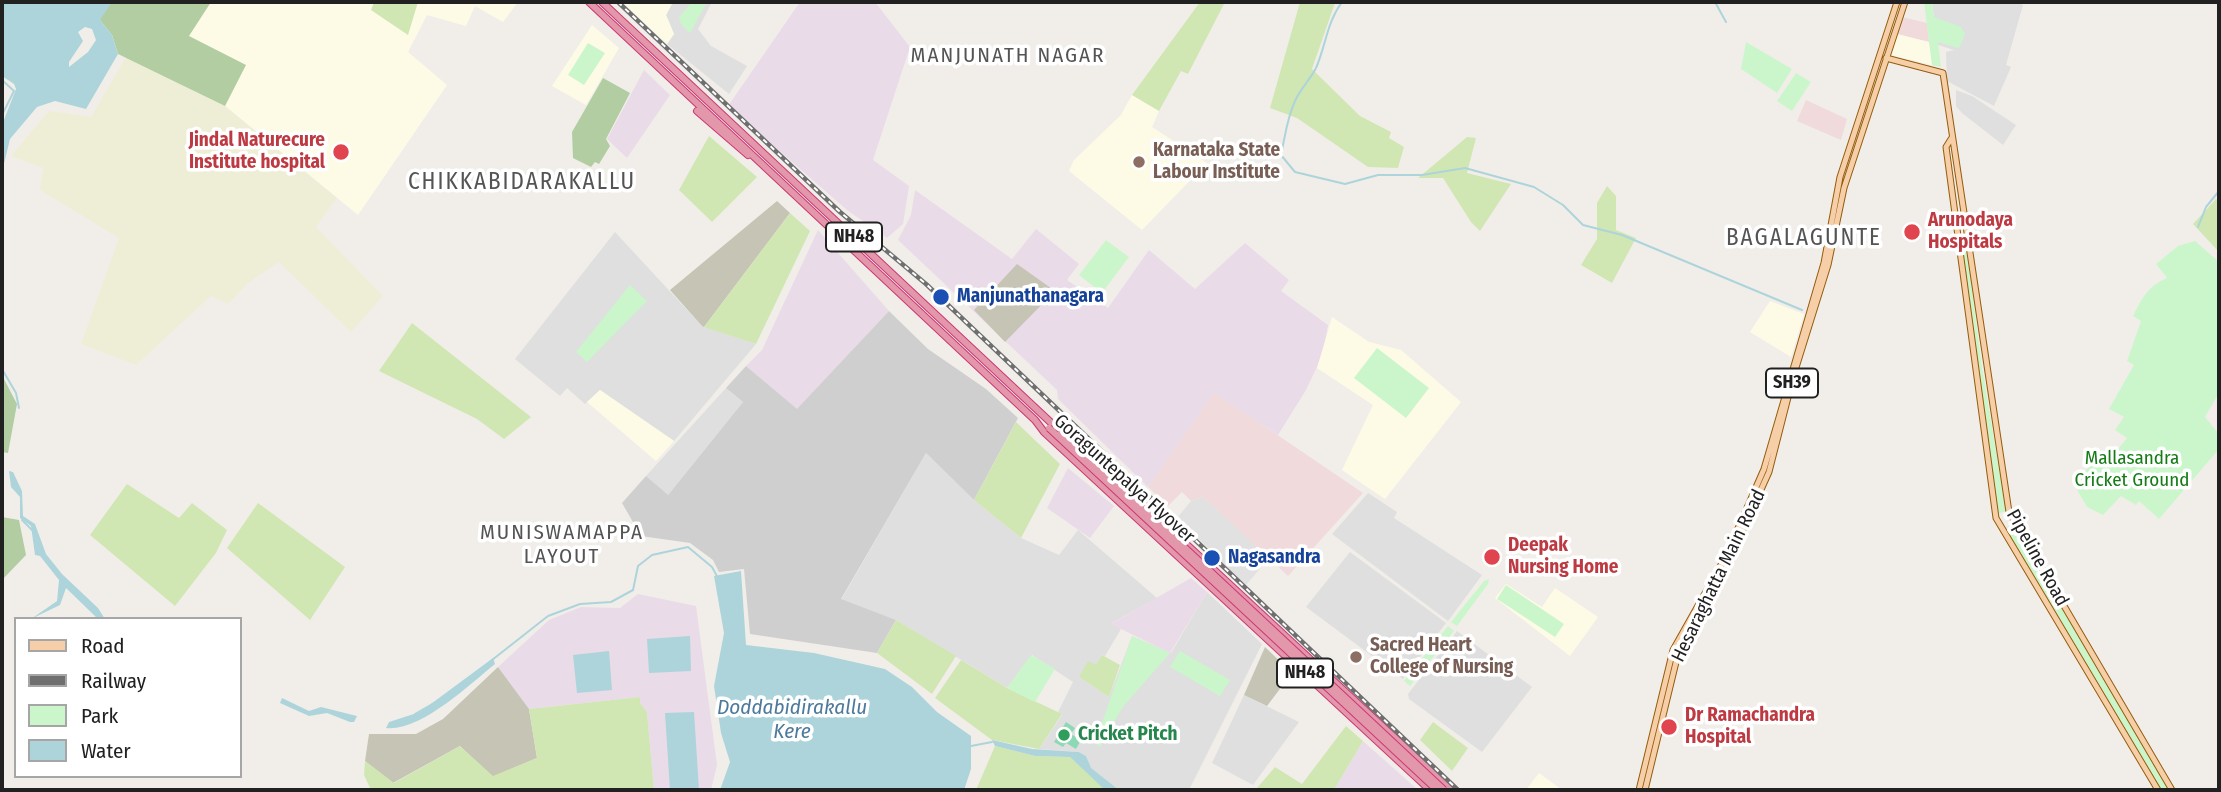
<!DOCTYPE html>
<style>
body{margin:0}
#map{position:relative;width:2221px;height:792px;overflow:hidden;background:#f1eee9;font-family:"Fira Sans Condensed",sans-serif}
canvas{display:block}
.frame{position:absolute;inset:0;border:4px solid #212121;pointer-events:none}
.legend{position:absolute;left:14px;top:617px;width:228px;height:161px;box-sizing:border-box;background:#fff;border:2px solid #a6a6a6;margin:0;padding:9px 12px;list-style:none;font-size:21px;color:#212121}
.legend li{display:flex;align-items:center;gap:14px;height:35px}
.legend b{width:35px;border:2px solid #a6a6a6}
</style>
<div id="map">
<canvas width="2221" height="792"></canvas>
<div class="frame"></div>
<ul class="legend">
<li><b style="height:9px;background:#f6cfa9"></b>Road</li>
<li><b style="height:9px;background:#6f6f6f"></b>Railway</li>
<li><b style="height:19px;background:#cbf6cb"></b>Park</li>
<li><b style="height:19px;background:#add4db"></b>Water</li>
</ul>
</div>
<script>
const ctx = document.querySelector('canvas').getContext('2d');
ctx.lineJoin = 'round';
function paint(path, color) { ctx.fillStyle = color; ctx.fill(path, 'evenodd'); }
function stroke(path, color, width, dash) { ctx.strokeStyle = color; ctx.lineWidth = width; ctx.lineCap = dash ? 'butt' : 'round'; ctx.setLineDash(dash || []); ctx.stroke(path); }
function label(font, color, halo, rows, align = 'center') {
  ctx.font = font + ' "Fira Sans Condensed",sans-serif'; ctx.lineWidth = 7; ctx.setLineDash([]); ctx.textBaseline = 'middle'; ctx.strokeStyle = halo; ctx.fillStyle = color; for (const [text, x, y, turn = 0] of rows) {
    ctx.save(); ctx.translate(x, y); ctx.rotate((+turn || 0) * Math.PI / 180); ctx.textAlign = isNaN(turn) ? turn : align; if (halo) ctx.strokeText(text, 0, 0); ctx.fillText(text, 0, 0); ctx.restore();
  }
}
const residential = new Path2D(`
 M673,2H712L698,29L711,46L747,66L729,94L667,44L674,34L666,15Z
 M1932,2H2015L2023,5L2006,65L2011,67L1994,106L1947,81L1946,52L1954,50L1938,45Z
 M1956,90L1972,96L2016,125L2003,145L1962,113L1956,106Z
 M615,232L702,326L756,344L674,441L600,390L585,404L567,388L560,396L515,359Z
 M726,388L743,402L667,496L646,476Z
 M926,453L974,500L1021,538L1059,555L1078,530L1157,598L1112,623L1121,629L1105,656L1102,655L1096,666L1079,677L1109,697L1132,636L1171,653L1207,592L1262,644L1189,790H1119L1090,768L1086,756L1079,752L1039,749L1062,715L1058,712L1073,682L1032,655L1007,688L896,620L841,600Z
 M1368,493L1397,512L1394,518L1482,575L1448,621L1332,534Z
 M1350,552L1446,623L1403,679L1306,607Z
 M1457,631L1532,687L1482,752L1409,699L1408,694Z
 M1244,695L1299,722L1253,785L1212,763Z`);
const commercial = new Path2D(`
 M1902,17L1927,23L1929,42L1897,34Z
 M1806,100L1847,119L1841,140L1797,121Z
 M1214,392L1363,493L1288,576L1203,497L1191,501L1182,492L1168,506L1148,487Z`);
const industrial = new Path2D(`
 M800,2H875L910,47L873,160L909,186L903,224L887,238L847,210L728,106Z
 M644,70L670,95L627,158L607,139Z
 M915,190L1012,259L1036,229L1079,264L1067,280L1108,308L1149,250L1195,289L1245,243L1289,280L1281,291L1328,325L1323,354L1306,390L1278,435L1214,393L1148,487L1058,399L1057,390L898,240L911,215Z
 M818,230L889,311L797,410L746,366L762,350Z
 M1068,468L1114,506L1090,538L1047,508Z
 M1191,578L1207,592L1170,653L1111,624Z
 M638,594L696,606L717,765L711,790H654L647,712L640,703V697L529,709L498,667L549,620L581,607L620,608Z
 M1363,741L1418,790H1334Z`);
const education = new Path2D(`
 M112,2H518L503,22L475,6L466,26L427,15L408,52L447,85L358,215L225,106L118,54L112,35Z
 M622,2H673L666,15L674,34L667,44Z
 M592,25L619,48L586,105L552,86Z
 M1897,34L1929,42L1932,65L1890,55Z
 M1132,95L1159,111L1152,127L1207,163L1142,230L1069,171L1074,160L1121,115Z
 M1770,301L1804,314L1791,357L1750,332Z
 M1332,317L1369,342L1401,350L1461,402L1385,499L1342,470L1373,405L1317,368Z
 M600,390L674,441L656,461L587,402Z
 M1506,584L1542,607L1555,588L1598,617L1570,656L1495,598Z
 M1539,773L1562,790H1526Z`);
const religious = new Path2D(`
 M889,311L928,349L986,389L1018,418L974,500L926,453L841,599L896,620L877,653L750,634L744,569L719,572L713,560L690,543L641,536L622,503L646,476L668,495L743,402L726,388L746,366L797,409Z`);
const construction = new Path2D(`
 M777,201L790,213L704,327L702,326L670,290Z
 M1017,264L1055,291L1005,342L974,310Z
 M1265,647L1292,673L1267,706L1244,695Z
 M498,667L529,709L537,758L492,777L460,746L393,783L365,761L369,734H416L443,719Z`);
const farmland = new Path2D(`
 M126,57L225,106L337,198L316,227L383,296L351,332L279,262L248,283L228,304L211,296L136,365L81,344L119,238L40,190L43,168L11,156L49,111L91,117Z`);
const grass = new Path2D(`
 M374,2H418L408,35L371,10Z
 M1200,2H1225L1188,74L1181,71L1159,111L1132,95Z
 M1300,2L1335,3L1312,69L1360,116L1391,132L1389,138L1404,147L1398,168L1368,167L1297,118L1270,108Z
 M709,136L757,177L712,222L679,190Z
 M1467,137L1476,138L1467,173L1511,184L1480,231L1471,222L1443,178H1418Z
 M1607,186L1616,196V230L1636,238L1612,283L1581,265L1597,239V203Z
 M2216,199L2219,203V252L2193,224Z
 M790,213L810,231L756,344L704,327Z
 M412,323L531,417L504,439L477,419L379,371Z
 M1016,422L1060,464L1021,538L974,500Z
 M127,484L179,518L192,503L227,530L216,553L175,606L90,535Z
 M258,503L345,567L310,620L227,548Z
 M896,620L956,656L932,694L877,653Z
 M1102,655L1120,665L1109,697L1079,677L1088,661L1096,665Z
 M961,660L1007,688L1062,714L1039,749L992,740L935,698Z
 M640,697V703L647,712L654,790H371L364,775L365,761L394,783L460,746L493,776L537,758L529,709Z
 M1433,722L1468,748L1452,771L1420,740Z
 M1346,726L1363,741L1334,790L1257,788L1275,767L1302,784Z
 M995,746L1035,756L1070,757L1107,790H976Z`);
const forest = new Path2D(`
 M112,2H211L189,36L246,65L225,106L118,54L112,35L100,20V15Z
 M603,78L630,93L606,139L610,146L599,164L595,162L591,167L573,158L572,132Z
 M4,379L17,404L8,453L2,452Z
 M2,517L19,520L26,555L2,580Z`);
const park = new Path2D(`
 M692,2H707L690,33L681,24L679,17Z
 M1924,2H1932L1934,17L1961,27L1965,34L1959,48L1938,42L1941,67L1932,65Z
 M1746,42L1792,69L1777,93L1741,69Z
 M588,43L605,53L584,85L568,75Z
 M1796,73L1811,82L1792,111L1777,101Z
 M1106,240L1129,257L1102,293L1079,275Z
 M2195,241L2219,262V393L2205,417L2219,434V449L2159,519L2139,501L2136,505L2121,496L2103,515L2087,507L2076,488L2080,478L2095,459L2106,464L2127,438L2115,430L2124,417L2109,409L2134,365L2127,361L2141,321L2133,316C2142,298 2148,286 2167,278L2156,264L2178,246Z
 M1959,249L1967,250L1982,367L2006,511L1997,514Z
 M630,285L647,301L587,362L576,352Z
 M1377,348L1429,388L1406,418L1354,378Z
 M2012,525L2171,790H2159L2005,528Z
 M1489,579L1488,584L1457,626L1451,622L1484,581Z
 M1506,585L1564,624L1555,637L1497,599Z
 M1448,626L1454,631L1410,686L1404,681Z
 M1132,636L1170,653L1122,708L1100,747L1096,744L1100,729Z
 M1180,651L1230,680L1220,696L1170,667Z
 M1031,655L1055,669L1035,702L1007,688Z`);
const pitch = new Path2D(`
 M1066,722L1075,728L1071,734L1081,740L1076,749L1066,743L1063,747L1054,742Z`);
const parking = new Path2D(`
 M1203,497L1269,558L1246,585L1177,518L1191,501Z`);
const water = new Path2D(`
 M2,2H112L100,20L112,35L118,54L86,109L55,101L37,107L10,139L2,172V125L16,89L14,84L2,76ZM85,27L92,29L96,40L88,52L69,67V62L83,41L78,32Z
 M9,471L13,472L22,491L23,516L35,524L46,554L62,574L98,608L105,619H98L66,588L60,605L31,619L57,601L59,580L40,556L35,555L31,526L20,518V497L11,487Z
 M741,571L746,645L814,653L885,669L912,687L937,712L971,736V769L964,790H720L730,762L721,733L714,686L724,633L714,576Z
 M690,636L691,671L649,673L647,639Z
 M609,651L612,690L577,693L573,655Z
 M493,658L495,664C469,685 420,732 386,728L389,722L420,712Z
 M282,698L309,711L321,707L357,716L354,722H350L327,713L309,716L280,703Z
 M694,712L699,790H670L665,713Z
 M992,740L1032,749L1079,752L1086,756L1091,768L1119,790L1104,789L1070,757L1035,756L995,746Z`);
const stream = new Path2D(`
 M1342,2C1327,22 1326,45 1316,68C1310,80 1300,89 1295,101C1287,118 1285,137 1281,155L1295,172L1345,184L1378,175H1422L1465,168L1534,187L1563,205L1583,225L1622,235L1802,310
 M1715,2L1726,22
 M2,80L14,91L2,115
 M2198,227L2206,207L2219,191
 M2,369L16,393L19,408
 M22,520L33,531
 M492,660L548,616L580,604L611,602L633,590L638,566L652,555L688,547L712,567L718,578
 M415,714L434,703
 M971,746L992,742`);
const major = new Path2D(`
 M1886,58L1943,73L2009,512L2172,790
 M1951,139L1946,147L1996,518L2158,790
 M1639,790L1673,650L1726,556L1764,469L1824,263L1840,177L1897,2
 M1645,790L1678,654L1721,578L1769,472L1794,374L1828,265L1844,188L1905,2`);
const highway = new Path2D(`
 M589,2L1035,420L1044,432L1430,790
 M602,2L1061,432
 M697,111L748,155
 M1060,427L1451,790`);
const rail = new Path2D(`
 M618,2L840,212L926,284L1458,790`);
const highwayBridge = new Path2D(`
 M1049,428L1437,790
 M1061,432L1444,790`);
const markers = [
 [341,152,9,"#e0444e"],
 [1139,162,7,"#8d6e63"],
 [1912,232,9,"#e0444e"],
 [941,297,9,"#1a4fb4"],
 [1492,557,9,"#e0444e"],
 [1212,558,9,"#1a4fb4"],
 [1356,657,7,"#8d6e63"],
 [1669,727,9,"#e0444e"],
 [1064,735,7,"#2e9e5b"]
];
const shields = [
 [854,237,56],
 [1792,383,52],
 [1305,673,56]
];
const shieldNames = [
 ["NH48",854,237],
 ["SH39",1792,383],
 ["NH48",1305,673]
];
const healthNames = [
 ["Jindal Naturecure",325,141,"right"],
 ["Institute hospital",325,163,"right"],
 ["Arunodaya",1928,221],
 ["Hospitals",1928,243],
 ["Deepak",1508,546],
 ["Nursing Home",1508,568],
 ["Dr Ramachandra",1685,716],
 ["Hospital",1685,738]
];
const educationNames = [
 ["Karnataka State",1153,151],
 ["Labour Institute",1153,173],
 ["Sacred Heart",1370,646],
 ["College of Nursing",1370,668]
];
const transitNames = [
 ["Manjunathanagara",957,297],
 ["Nagasandra",1228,558]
];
const parkNames = [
 ["Mallasandra",2132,459],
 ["Cricket Ground",2132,481]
];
const streetNames = [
 ["Goraguntepalya Flyover",1124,479,42],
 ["Pipeline Road",2037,558,61],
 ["Hesaraghatta Main Road",1719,576,-64]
];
const leisureNames = [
 ["Cricket Pitch",1078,735]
];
const neighbourhoodNames = [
 ["MANJUNATH NAGAR",1008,56],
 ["MUNISWAMAPPA",562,533],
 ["LAYOUT",562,557]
];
const waterNames = [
 ["Doddabidirakallu",792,708],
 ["Kere",792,732]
];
const quarterNames = [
 ["CHIKKABIDARAKALLU",522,183],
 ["BAGALAGUNTE",1804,239]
];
paint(residential, '#dfdfdf');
paint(commercial, '#f0dadb');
paint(industrial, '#e9dbe8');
paint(education, '#fdfbe6');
paint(religious, '#cfcfcf');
paint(construction, '#c5c4b5');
paint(farmland, '#eeeed6');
paint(grass, '#d0e7b3');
paint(forest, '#b1cda1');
paint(park, '#cbf6cb');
paint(pitch, '#8dd9b6');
paint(parking, '#e1e1e1');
paint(water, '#add4db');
stroke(stream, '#add4db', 2);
stroke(major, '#945c0b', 7);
stroke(highway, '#cf3676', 8);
stroke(major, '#f6cfa9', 5);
stroke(highway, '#e297ab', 6);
stroke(rail, '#6f6f6f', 4.5);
stroke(rail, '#fff', 2, [5]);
stroke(highwayBridge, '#cf3676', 8, []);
stroke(highwayBridge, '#e297ab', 6);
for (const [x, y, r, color] of markers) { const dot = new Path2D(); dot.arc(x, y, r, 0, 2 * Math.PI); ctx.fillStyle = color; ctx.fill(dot); stroke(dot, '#fff', 2.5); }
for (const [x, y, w] of shields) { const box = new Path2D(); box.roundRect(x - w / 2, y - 14.5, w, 29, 5); ctx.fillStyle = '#fff'; ctx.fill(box); stroke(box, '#212121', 2); }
label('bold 18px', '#212121', null, shieldNames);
label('bold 19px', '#be3a42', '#fff', healthNames, 'left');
label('bold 19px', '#785e54', '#fff', educationNames, 'left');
label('bold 19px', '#164399', '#fff', transitNames, 'left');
label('19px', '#147b15', '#fff', parkNames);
label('19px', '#212121', '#fff', streetNames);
label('bold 19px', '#27864d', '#fff', leisureNames, 'left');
ctx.letterSpacing = '2px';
label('21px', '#545454', '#fff', neighbourhoodNames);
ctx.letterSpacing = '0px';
label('italic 21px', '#4d7a9c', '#fff', waterNames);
ctx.letterSpacing = '2px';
label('23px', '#545454', '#fff', quarterNames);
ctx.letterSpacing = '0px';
</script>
